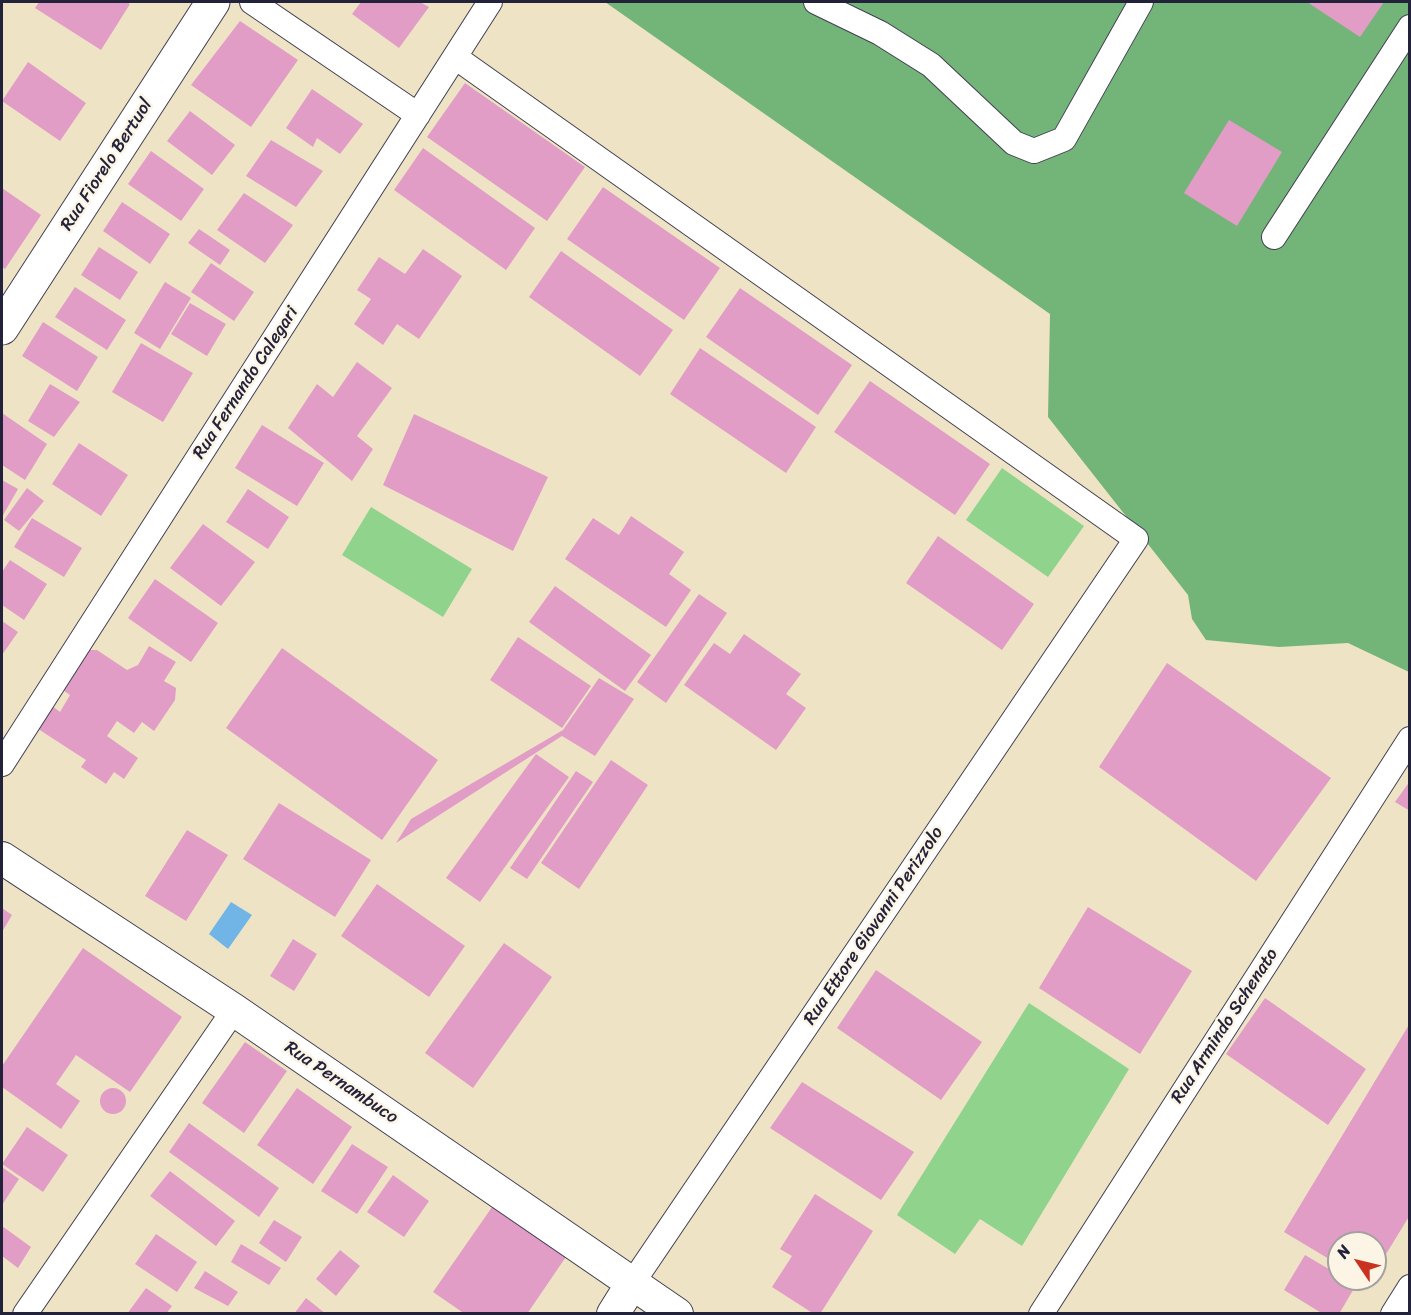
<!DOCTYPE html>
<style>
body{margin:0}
#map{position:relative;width:1411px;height:1315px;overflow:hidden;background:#eee4c5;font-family:Sriracha,sans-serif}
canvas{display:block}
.frame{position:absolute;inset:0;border:3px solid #22223b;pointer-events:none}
.north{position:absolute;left:1327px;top:1231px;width:60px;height:60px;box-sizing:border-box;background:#fcf5e5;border:2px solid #a5a1a1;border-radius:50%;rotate:305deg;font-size:16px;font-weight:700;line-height:24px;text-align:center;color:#22223b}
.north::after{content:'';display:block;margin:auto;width:21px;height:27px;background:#c8321e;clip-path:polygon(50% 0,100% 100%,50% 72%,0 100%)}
</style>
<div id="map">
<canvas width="1411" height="1315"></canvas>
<div class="frame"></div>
<div class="north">N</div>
</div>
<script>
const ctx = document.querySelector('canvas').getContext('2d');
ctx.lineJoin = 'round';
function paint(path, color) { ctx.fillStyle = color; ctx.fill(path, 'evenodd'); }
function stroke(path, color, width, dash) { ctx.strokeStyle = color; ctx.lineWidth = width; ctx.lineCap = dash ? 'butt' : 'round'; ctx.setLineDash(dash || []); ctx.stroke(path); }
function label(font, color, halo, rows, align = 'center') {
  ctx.font = font + ' Sriracha,sans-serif'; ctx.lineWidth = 5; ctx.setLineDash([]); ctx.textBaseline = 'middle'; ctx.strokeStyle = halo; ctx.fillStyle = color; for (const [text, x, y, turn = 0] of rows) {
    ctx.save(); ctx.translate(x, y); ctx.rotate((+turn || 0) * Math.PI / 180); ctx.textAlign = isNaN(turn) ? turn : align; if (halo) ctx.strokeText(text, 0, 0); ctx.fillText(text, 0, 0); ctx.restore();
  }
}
const green = new Path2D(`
 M1002,468L1084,526L1048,577L966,520Z
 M371,507L472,569L443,617L342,555Z
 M1029,1003L1129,1069L1022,1246L980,1219L955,1254L897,1215Z`);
const forest = new Path2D(`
 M605,2H1409V672L1348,643L1279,647L1206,640L1192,619L1188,595L1048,417L1050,314Z`);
const water = new Path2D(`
 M231,902L252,915L228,949L209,934Z`);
const building = new Path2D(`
 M39,2H126L130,4L101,50L35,8Z
 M361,2H420L429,7L399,48L352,14Z
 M1307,2H1384L1360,37Z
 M240,21L298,60L251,127L191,85Z
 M28,62L86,103L60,141L2,101Z
 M465,83L585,167L547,221L427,137Z
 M312,89L363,124L340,154L317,138L313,147L286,128Z
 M190,111L235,145L212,175L167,141Z
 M1229,120L1282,152L1237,226L1184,193Z
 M271,140L323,171L296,207L246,176Z
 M423,148L535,228L506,270L394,190Z
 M151,151L204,189L181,221L128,184Z
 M603,187L720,268L684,320L567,239Z
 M2,188L41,215L5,269L2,267Z
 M244,193L293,225L265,263L217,230Z
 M122,202L170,234L150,264L103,231Z
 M199,229L230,250L220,265L188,243Z
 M99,247L138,272L120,300L81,275Z
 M423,249L462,276L419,339L397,324L383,345L354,324L371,299L357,290L379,257L405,274Z
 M561,251L673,330L640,376L529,297Z
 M211,263L254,292L234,321L191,292Z
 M165,282L191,298L160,349L134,333Z
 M75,287L126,320L107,350L55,317Z
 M740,288L852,365L818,415L706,337Z
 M190,303L226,324L207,356L171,334Z
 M43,322L98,357L77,391L22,356Z
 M141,343L193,373L163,422L112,392Z
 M700,348L816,427L786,473L670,394Z
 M357,362L392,388L357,436L373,449L352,481L288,428L317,384L333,397Z
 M870,381L990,464L955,515L834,432Z
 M50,384L80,402L54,437L28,421Z
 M2,413L47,444L25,480L2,465Z
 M414,414L548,477L513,551L383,485Z
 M262,425L324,463L297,506L235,468Z
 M79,443L128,475L101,516L52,484Z
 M2,480L18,489L2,517Z
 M27,488L44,501L19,531L4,520Z
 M248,489L289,517L268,549L226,522Z
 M631,516L684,552L669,574L691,590L666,627L565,559L593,518L619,535Z
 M32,518L82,548L64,577L14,547Z
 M203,524L255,562L221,606L170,568Z
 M938,536L1034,604L1002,650L906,583Z
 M10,560L47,584L24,620L2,605V572Z
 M155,579L218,623L191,662L128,618Z
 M555,586L651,655L625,691L529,622Z
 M699,594L727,613L666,703L637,682Z
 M2,621L18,632L2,655Z
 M744,634L801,674L786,694L806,708L776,750L684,685L714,643L730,654Z
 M518,637L591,686L562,728L490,680Z
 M149,646L176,662L164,681L176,688L175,700L154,731L142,722L134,733L117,721L107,736L138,758L124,779L114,772L106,784L81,767L86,760L32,725L47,702L60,712L70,695L57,686L81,650H97L127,670L138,665Z
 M282,648L438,760L382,840L226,728Z
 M1167,663L1331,778L1256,881L1099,767Z
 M599,678L634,699L595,756L562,736L396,843L411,819L563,730Z
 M536,754L569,777L480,902L446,878Z
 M611,760L648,785L579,889L541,863Z
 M576,771L593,782L527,879L510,868Z
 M1410,781V811L1395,802Z
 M279,803L371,860L335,917L243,859Z
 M187,830L228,855L186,921L145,896Z
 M377,884L465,946L429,997L341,936Z
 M1088,907L1192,971L1140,1054L1039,988Z
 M2,908L12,915L2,932Z
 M293,939L317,954L294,991L270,976Z
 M504,943L552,977L473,1088L425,1053Z
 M83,948L182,1017L130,1092L76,1055L56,1084L80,1101L61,1129L2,1087V1066Z
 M876,970L982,1042L941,1100L837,1028Z
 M1265,998L1366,1069L1328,1125L1226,1054Z
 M1410,1023V1215L1375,1272V1243H1339V1265L1284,1232Z
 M245,1042L287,1071L244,1133L202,1103Z
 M802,1082L914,1152L881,1200L770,1128Z
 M100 1101a13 13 0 1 1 26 0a13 13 0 1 1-26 0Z
 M297,1088L352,1127L313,1184L257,1145Z
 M189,1123L279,1188L259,1217L169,1152Z
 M27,1127L68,1155L43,1192L2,1164Z
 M352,1144L388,1167L357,1214L321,1191Z
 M2,1167L19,1179L2,1205Z
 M170,1171L235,1221L216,1246L150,1196Z
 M393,1175L429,1201L404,1237L367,1212Z
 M815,1194L873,1231L820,1314H814L772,1287L792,1256L780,1249Z
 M499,1197L572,1248L527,1314H465L433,1292Z
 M274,1220L302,1237L286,1262L259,1243Z
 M2,1226L31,1247L18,1268L2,1256Z
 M156,1234L197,1262L177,1292L135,1264Z
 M241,1244L281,1268L269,1285L231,1262Z
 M340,1250L360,1266L336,1296L316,1279Z
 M1305,1255L1339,1275V1279H1345L1356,1285L1339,1314H1323L1284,1290Z
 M205,1271L238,1292L228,1306L194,1288Z
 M146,1288L172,1306L166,1314H127Z
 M306,1298L326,1314H294Z`);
const minor = new Path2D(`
 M252,2L418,115
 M816,2L880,33L931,65L1014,143L1034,151L1064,139L1141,2
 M455,57L1136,539L633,1282
 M1274,237L1410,27
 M2,764L490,2
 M25,1314L234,1010
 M1041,1314L1410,739
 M1393,1314L1410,1287`);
const tertiary = new Path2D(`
 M2,858L234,1010L677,1314
 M613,1314L633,1282`);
const secondary = new Path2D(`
 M2,328L213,2`);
const streetNames = [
 ["Rua Fiorelo Bertuol",107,165,-57],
 ["Rua Fernando Calegari",246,383,-57],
 ["Rua Ettore Giovanni Perizzolo",874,926,-56],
 ["Rua Armindo Schenato",1225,1026,-57],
 ["Rua Pernambuco",341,1083,34]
];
paint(green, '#8fd38c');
paint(forest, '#73b578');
paint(water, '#71b5e6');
paint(building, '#e19dc6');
stroke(minor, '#413f50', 26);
stroke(tertiary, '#413f50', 34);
stroke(secondary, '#413f50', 35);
stroke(minor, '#fff', 24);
stroke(tertiary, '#fff', 32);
stroke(secondary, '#fff', 33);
label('18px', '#22223b', '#fcf5e5', streetNames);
</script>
